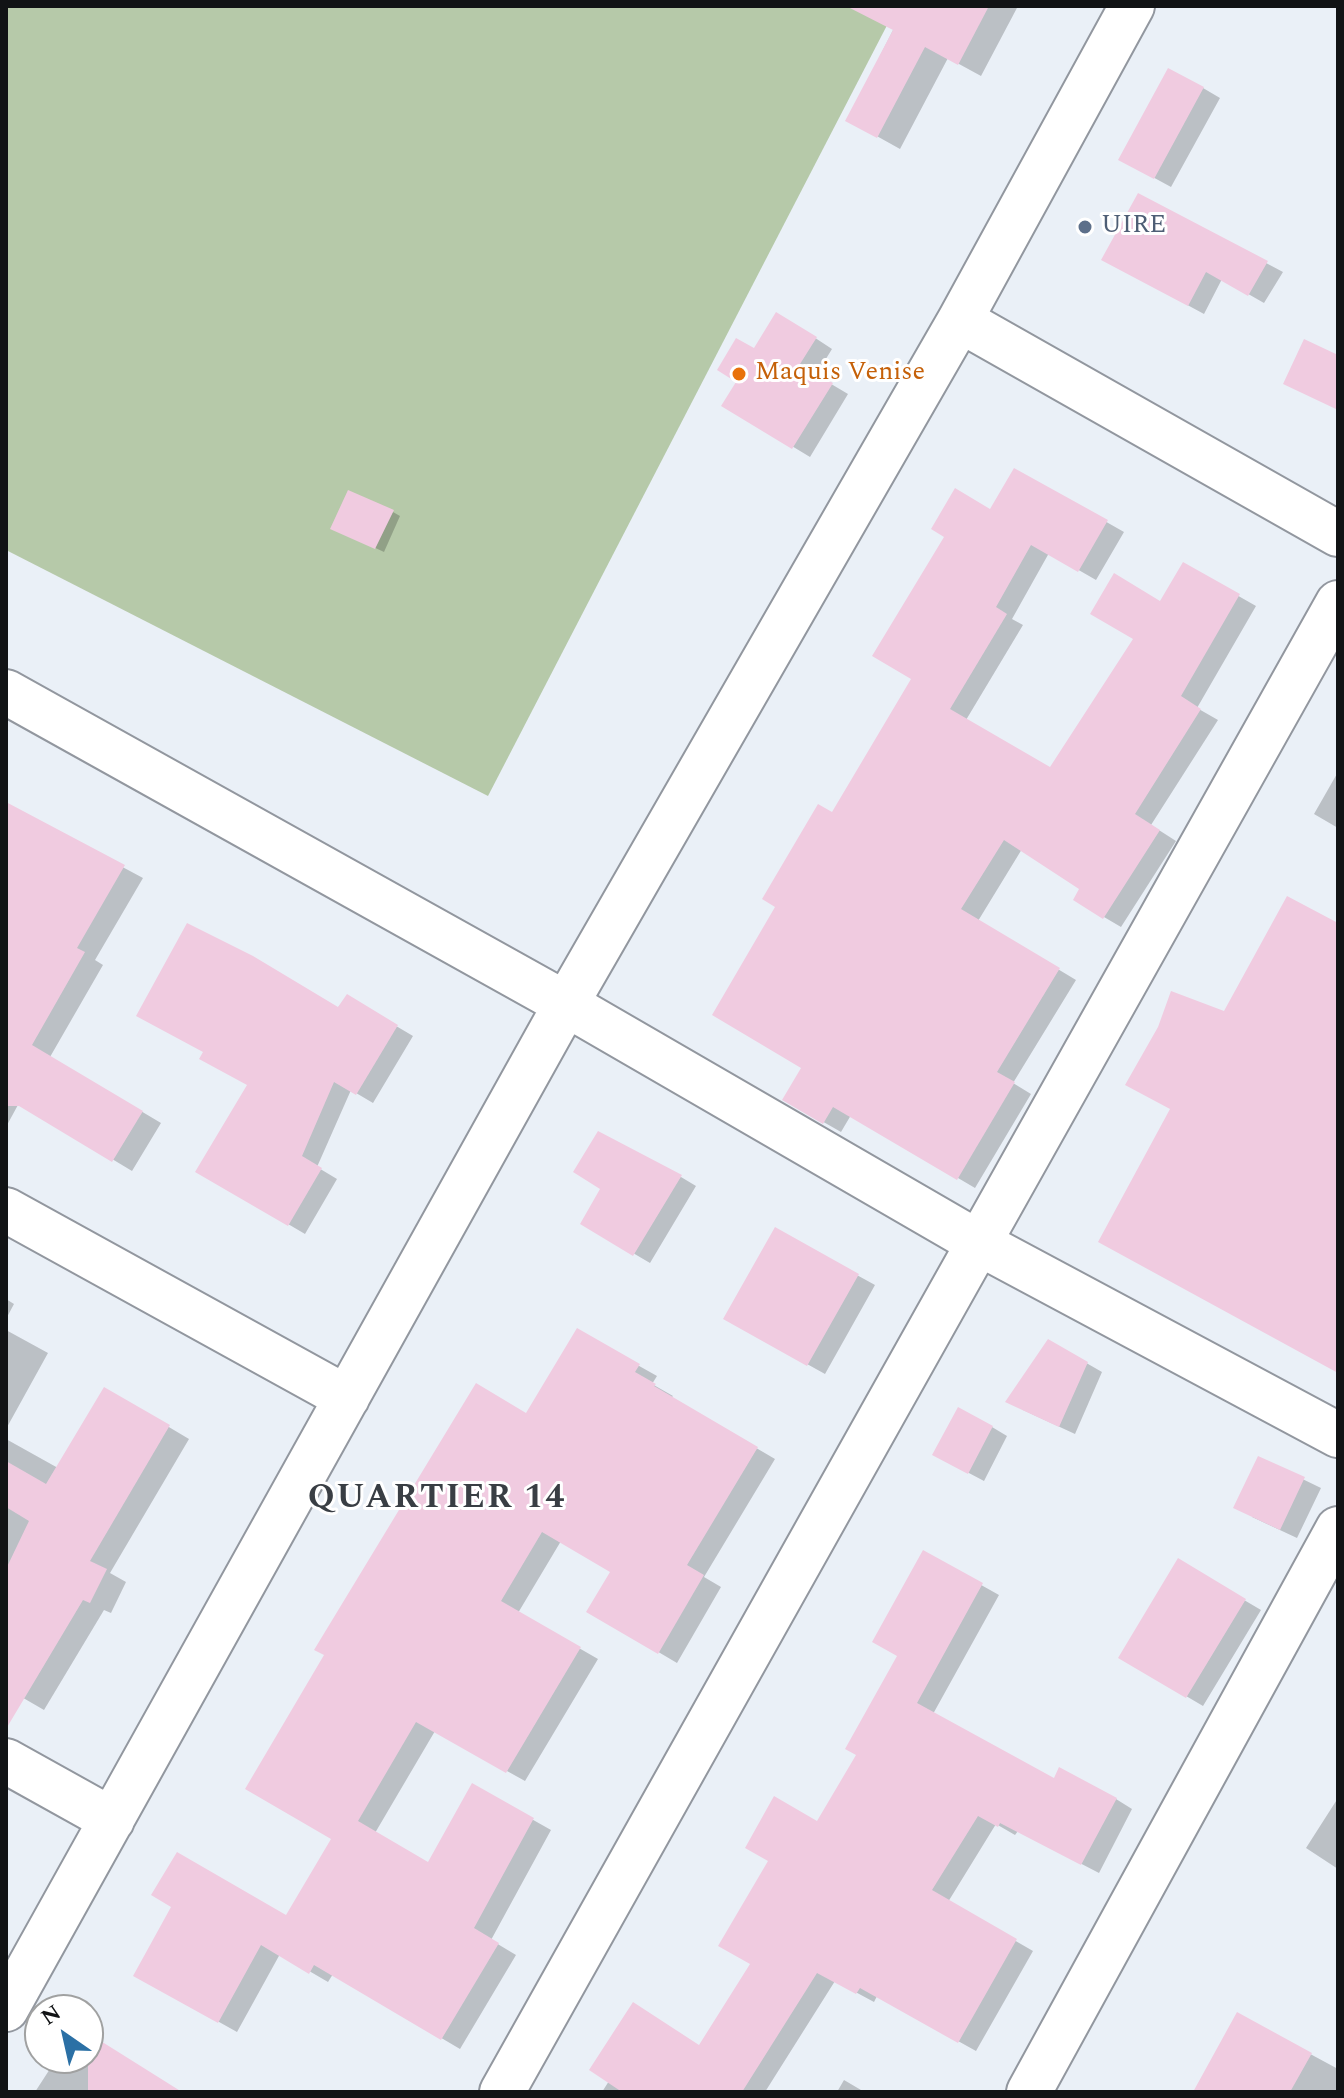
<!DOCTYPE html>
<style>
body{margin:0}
#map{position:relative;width:1344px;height:2098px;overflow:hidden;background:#eaf0f7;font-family:Spectral,serif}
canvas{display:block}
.frame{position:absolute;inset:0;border:8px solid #111315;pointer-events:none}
.north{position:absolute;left:24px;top:1994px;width:80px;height:80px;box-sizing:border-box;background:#fff;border:2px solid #a0a1a1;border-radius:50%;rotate:326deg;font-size:22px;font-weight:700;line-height:32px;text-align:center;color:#111315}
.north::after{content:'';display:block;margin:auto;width:28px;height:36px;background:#2b70a5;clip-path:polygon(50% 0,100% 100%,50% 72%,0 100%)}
</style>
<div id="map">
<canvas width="1344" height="2098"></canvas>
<div class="frame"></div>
<div class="north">N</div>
</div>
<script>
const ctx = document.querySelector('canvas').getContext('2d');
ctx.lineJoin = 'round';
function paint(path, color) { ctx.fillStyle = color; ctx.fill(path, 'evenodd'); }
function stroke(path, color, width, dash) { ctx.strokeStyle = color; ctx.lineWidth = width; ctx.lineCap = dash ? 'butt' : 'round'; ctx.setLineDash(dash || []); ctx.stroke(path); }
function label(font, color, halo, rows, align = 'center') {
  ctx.font = font + ' Spectral,serif'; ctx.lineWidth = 6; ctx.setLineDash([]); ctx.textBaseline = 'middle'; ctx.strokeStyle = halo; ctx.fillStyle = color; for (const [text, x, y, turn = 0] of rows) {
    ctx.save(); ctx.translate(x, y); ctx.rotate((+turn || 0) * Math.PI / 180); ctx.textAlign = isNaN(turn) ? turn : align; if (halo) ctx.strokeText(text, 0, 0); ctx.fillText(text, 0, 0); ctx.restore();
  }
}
const green = new Path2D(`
 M6,6H897L488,796L6,550Z`);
const shadow = new Path2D(`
 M905,6H1018L981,76L948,58L900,149L848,120Z
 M1203,88L1220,98L1171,187L1138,169Z
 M1138,195L1283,272L1264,303L1222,279L1204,314L1119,268Z
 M794,324L832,349L816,375L848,394L810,457L724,405L755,351Z
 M1015,470L1124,532L1096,580L1049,553L1012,619L1023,625L966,720L1051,770L1184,565L1256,606L1197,708L1218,720L1151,825L1176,841L1121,927L1104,917L1082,888L1022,849L978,921L1076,980L1013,1083L1031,1094L975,1188L851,1115L841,1132L785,1100L804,1068L833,815L914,678L991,512Z
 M393,512L400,516L384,552L341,532Z
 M1338,772V828L1314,814Z
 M16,810L143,878L95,960L103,965L50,1057L161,1123L132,1171L19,1103L6,1127V828Z
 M347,997L413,1036L373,1103L351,1090L317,1167L337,1179L305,1234L198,1171Z
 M681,1177L696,1186L650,1263L582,1223L603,1189Z
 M775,1230L875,1285L825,1374L726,1319Z
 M6,1299L14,1304L6,1319Z
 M6,1330L48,1353L6,1429Z
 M577,1331L657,1376L652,1384L673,1396L671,1398L775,1459L704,1577L721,1587L677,1663L589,1611L613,1572L561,1541L518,1613L598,1659L525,1781L435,1731L375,1833L428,1865L473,1786L551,1830L491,1940L516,1955L460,2049L333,1974L328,1982L280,1954L237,2032L135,1975L286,1918L334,1838L527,1415Z
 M1048,1341L1102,1372L1075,1434L1023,1410Z
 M105,1389L189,1439L110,1573L126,1582L111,1613L104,1610L44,1710L6,1688V1439L58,1468Z
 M992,1427L1007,1436L984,1481L950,1463Z
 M1259,1458L1321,1488L1297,1538L1252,1517Z
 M924,1553L999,1595L933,1714L1055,1781L1116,1799L1132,1809L1099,1873L1018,1831L1015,1835L996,1824L948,1902L1033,1951L976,2051L877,1996L874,2002L835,1981L765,2092H602L609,2081L700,2047L753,1963L817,1823L859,1754L900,1656Z
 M1178,1561L1261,1610L1203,1706L1120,1657Z
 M1338,1798V1869L1306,1848Z
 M1238,2015L1338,2069V2092H1196Z
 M88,2035L180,2092H35L57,2058H88Z
 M844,2080L861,2090L865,2092H837Z`);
const building = new Path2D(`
 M846,6H989L958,65L925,47L877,138L845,121L893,30Z
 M1168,68L1204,87L1154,179L1118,160Z
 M1138,193L1268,261L1248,296L1206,272L1188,306L1101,260Z
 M776,312L817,337L800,364L833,383L792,449L721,406L736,382L717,370L736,338L754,348Z
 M1304,339L1338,355V410L1283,384Z
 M1014,468L1108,520L1078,572L1031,545L996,607L1007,614L950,709L1050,767L1133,639L1090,614L1114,573L1160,601L1183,562L1240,594L1181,696L1201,709L1135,814L1160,830L1103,919L1073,900L1079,889L1004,840L961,909L1060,968L997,1072L1015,1082L957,1180L833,1107L823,1124L782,1100L801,1068L712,1015L775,907L762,899L818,804L832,812L911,679L872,656L944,537L931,529L955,488L990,509Z
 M348,490L394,510L375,549L330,529Z
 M6,802L125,865L77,948L85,952L32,1045L143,1111L112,1162L19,1106H6Z
 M1287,896L1338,923V1373L1098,1242L1170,1109L1125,1085L1158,1027L1171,991L1224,1011Z
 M187,923L253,956L338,1007L347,994L398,1025L356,1095L334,1082L302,1156L322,1168L288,1226L195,1172L247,1085L199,1059L203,1052L136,1016Z
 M598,1131L682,1175L633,1256L580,1224L600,1189L573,1172Z
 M775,1227L859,1274L807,1366L723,1319Z
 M577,1328L640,1364L635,1372L656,1384L654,1386L758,1447L687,1565L704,1575L658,1654L586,1612L610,1572L542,1532L501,1601L581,1647L506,1773L416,1722L358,1821L428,1862L472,1783L534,1818L474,1928L499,1943L441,2040L314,1965L309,1974L261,1945L218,2023L133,1976L171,1907L151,1895L177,1852L286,1915L331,1839L245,1789L324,1655L314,1650L476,1383L526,1413Z
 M1048,1339L1088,1362L1059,1427L1005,1402Z
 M104,1387L170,1425L90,1561L107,1569L90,1603L83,1600L6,1729V1569L29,1521L6,1507V1461L46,1484Z
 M958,1407L993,1426L968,1474L932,1455Z
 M1258,1456L1305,1477L1280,1530L1233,1508Z
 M923,1550L983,1583L917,1703L1054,1778L1059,1767L1117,1798L1081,1865L1000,1823L998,1827L978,1816L932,1890L1017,1939L958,2043L860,1988L856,1994L817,1973L742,2092H622L589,2070L633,2002L699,2045L750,1964L718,1946L768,1861L745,1848L774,1796L817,1821L856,1755L845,1749L897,1656L872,1642Z
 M1178,1558L1246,1599L1186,1698L1118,1658Z
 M1237,2012L1312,2053L1290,2092H1193Z
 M88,2033L182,2092H88Z`);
const minor = new Path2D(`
 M960,320L1338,534
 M6,692L566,1004L977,1242L1338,1435
 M6,1210L347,1398
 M6,1761L112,1820
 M6,2009L566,1004L960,320L1132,6
 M502,2092L1338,603
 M1029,2092L1338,1529`);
const markers = [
 [1085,227,8,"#5c6f8a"],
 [739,374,8,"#e8710a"]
];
const serviceNames = [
 ["UIRE",1101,227]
];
const foodNames = [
 ["Maquis Venise",755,374]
];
const districtNames = [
 ["QUARTIER 14",437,1500]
];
paint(green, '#b6c9a9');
paint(shadow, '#0003');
paint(building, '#f0cbe0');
stroke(minor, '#92979f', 48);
stroke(minor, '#fff', 44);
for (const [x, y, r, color] of markers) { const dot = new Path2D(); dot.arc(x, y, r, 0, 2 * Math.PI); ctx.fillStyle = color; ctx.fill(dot); stroke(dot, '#fff', 3); }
label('26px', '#4e5e75', '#fff', serviceNames, 'left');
label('26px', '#c56008', '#fff', foodNames, 'left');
ctx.letterSpacing = '2px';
label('bold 34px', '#393e44', '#fff', districtNames);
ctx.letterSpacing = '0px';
</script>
